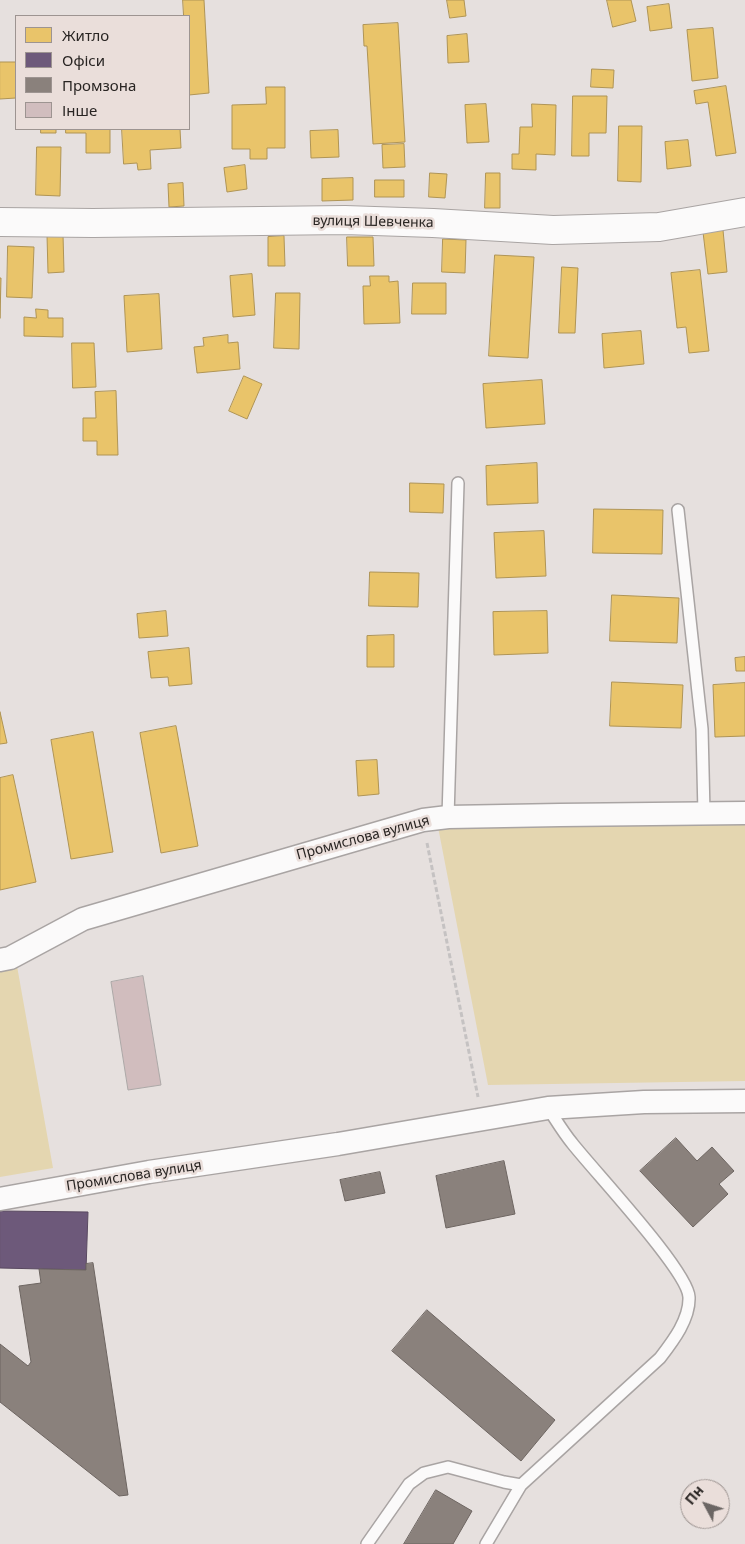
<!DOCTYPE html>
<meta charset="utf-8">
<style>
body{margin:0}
#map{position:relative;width:745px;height:1544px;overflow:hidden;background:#e6e0de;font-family:"Noto Sans",sans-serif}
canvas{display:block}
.legend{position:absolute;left:15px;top:15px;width:175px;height:115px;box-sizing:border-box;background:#eadeda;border:1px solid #9d9491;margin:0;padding:6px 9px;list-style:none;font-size:15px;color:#292523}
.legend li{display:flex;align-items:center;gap:10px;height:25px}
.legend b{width:25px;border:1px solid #9d9491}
.north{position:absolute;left:680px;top:1479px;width:50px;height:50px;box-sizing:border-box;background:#eadeda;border:1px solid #9d9491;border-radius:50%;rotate:310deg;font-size:14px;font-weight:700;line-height:20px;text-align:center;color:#292523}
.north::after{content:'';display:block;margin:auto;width:18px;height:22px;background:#6b6664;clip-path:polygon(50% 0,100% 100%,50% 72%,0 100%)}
</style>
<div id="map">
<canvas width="745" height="1544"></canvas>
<ul class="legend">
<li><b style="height:14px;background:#e9c46a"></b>Житло</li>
<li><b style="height:14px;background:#6d597a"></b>Офіси</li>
<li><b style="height:14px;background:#8a817c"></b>Промзона</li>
<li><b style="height:14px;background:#d1bdbe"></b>Інше</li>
</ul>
<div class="north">Пн</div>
</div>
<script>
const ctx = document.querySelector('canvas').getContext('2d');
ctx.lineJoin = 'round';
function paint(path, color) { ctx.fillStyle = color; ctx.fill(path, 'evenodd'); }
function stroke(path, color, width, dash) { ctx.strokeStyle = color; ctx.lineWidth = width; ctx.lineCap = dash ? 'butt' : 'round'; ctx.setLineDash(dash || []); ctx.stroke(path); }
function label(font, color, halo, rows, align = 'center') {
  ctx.font = font + ' "Noto Sans",sans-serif'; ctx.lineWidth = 5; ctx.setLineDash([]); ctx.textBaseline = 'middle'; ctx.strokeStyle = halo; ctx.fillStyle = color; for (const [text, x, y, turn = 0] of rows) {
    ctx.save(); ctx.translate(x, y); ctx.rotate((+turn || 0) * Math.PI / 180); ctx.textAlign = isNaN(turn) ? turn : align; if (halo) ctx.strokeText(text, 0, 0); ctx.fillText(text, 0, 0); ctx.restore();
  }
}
const green = new Path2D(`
 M745,821V1081L488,1085L438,827Z
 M17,966L53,1168L0,1177V970Z`);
const homes = new Path2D(`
 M183,0H204L209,93L189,95V16H184Z
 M447,0H464L466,16L450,18Z
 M607,0H631L636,21L613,27Z
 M669,4L672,28L650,31L647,7Z
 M398,23L405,142L373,144L367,46H364L363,25Z
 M713,28L718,78L692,81L687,30Z
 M467,34L469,62L448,63L447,36Z
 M0,62H16V98L0,99Z
 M592,69L614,70L613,88L591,87Z
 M726,86L736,153L716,156L708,102L696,104L694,91Z
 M266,87H285V148H267V159H250V149H232V105L266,104Z
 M573,96H607L606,133H589V156H572Z
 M486,104L489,142L467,143L465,105Z
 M532,104L556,105L555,155L536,154V170L512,169V154H519L520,127H532Z
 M619,126H642L641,182L618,181Z
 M41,129H56V133H41Z
 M66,129H110V153H86V133H66Z
 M122,129H180L181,148L150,150L151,169L138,170L137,163L124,164Z
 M338,130L339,157L311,158L310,131Z
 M688,140L691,166L667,169L665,142Z
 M404,144L405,167L383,168L382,145Z
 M37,147H61L60,196L36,195Z
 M245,165L247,189L227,192L224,168Z
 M430,173L447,174L445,198L429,197Z
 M486,173H500V208H485Z
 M353,178V200L322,201V179Z
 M375,180H404V197H375Z
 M183,183L184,206L169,207L168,184Z
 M723,230L727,272L708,274L703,232Z
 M63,234L64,272L48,273L47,235Z
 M284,236L285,266H268V237Z
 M347,237H373L374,266H348Z
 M443,239L466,240L465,273L442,272Z
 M8,246L34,247L32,298L7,297Z
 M495,255L534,257L528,358L489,356Z
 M562,267L578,268L575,333H559Z
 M700,270L709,351L689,353L686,327L677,328L671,273Z
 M252,274L255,315L233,317L230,276Z
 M370,276H389V282L398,281L400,323L364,324L363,286H370Z
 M0,278H1L0,318Z
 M413,283H446V314H412Z
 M276,293H300L299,349L274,348Z
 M159,294L162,349L127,352L124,296Z
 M36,309L48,310V318H63V337L24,336V317L36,318Z
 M641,331L644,364L604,368L602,334Z
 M228,335V343L238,342L240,369L197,373L194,347L204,346L203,338Z
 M72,343H94L96,387L73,388Z
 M244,376L262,384L247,419L229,411Z
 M542,380L545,424L486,428L483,384Z
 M116,391L118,455H97V441H83V418H96L95,392Z
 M537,463L538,503L487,505L486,466Z
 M410,483L444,484L443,513L410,512Z
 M594,509L663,510L662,554L593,553Z
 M544,531L546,576L496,578L494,533Z
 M370,572L419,573L418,607L369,606Z
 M612,595L679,598L677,643L610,641Z
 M166,611L168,636L139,638L137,614Z
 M547,611L548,653L494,655L493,612Z
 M394,635V667H367V636Z
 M189,648L192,684L169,686L168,677L151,678L148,652Z
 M745,657V671H736L735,658Z
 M612,682L683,685L681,728L610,726Z
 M745,683V736L715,737L713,685Z
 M0,712L7,743L0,744Z
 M176,726L198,846L161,853L140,733Z
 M93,732L113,852L71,859L51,740Z
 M377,760L379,794L358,796L356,761Z
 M13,775L36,882L0,890V778Z`);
const offices = new Path2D(`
 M0,1211L88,1212L86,1270L0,1268Z`);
const industry = new Path2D(`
 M676,1138L697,1161L712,1147L734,1171L719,1184L728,1194L693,1227L640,1171Z
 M504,1161L515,1214L446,1228L436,1176Z
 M380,1172L385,1193L345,1201L340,1180Z
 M93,1263L128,1495L119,1496L0,1402V1344L28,1366L31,1362L19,1286L41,1283L39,1269L86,1270V1264Z
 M427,1310L555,1420L521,1461L392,1351Z
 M436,1490L472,1511L453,1544H404Z`);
const building = new Path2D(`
 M143,976L161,1085L128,1090L111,982Z`);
const path = new Path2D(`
 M427,843L478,1097`);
const service = new Path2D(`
 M678,510L702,729L704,813
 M448,817L458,483
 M367,1544L409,1484L424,1473L448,1467L504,1482L521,1485
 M486,1544L521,1485L660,1358C673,1341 690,1319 689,1297C688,1271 593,1170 572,1143C563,1132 556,1120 548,1108`);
const minor = new Path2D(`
 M0,960L10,958L83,919L423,820L448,817L560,815L745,813
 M0,1199L149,1172L338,1144L548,1108L644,1102L745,1101`);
const tertiary = new Path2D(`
 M0,222L93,223L345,220L433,223L553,230L659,227L745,212`);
const streetNames = [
 ["вулиця Шевченка",373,222,1],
 ["Промислова вулиця",363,838,-15],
 ["Промислова вулиця",134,1176,-9]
];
paint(green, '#e4d6b0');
paint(homes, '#e9c46a');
stroke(homes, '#af9455', 1);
paint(offices, '#6d597a');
stroke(offices, '#594960', 1);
paint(industry, '#8a817c');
stroke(industry, '#6d6561', 1);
paint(building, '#d1bdbe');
stroke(building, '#aca8a7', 1);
stroke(service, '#a9a4a3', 14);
stroke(minor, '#a9a4a3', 25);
stroke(tertiary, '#a9a4a3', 30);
stroke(path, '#c5c2c2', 3, [5, 2.5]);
stroke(service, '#fbfafa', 11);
stroke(minor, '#fbfafa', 22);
stroke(tertiary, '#fbfafa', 28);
label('14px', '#292523', '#eadeda', streetNames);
</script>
